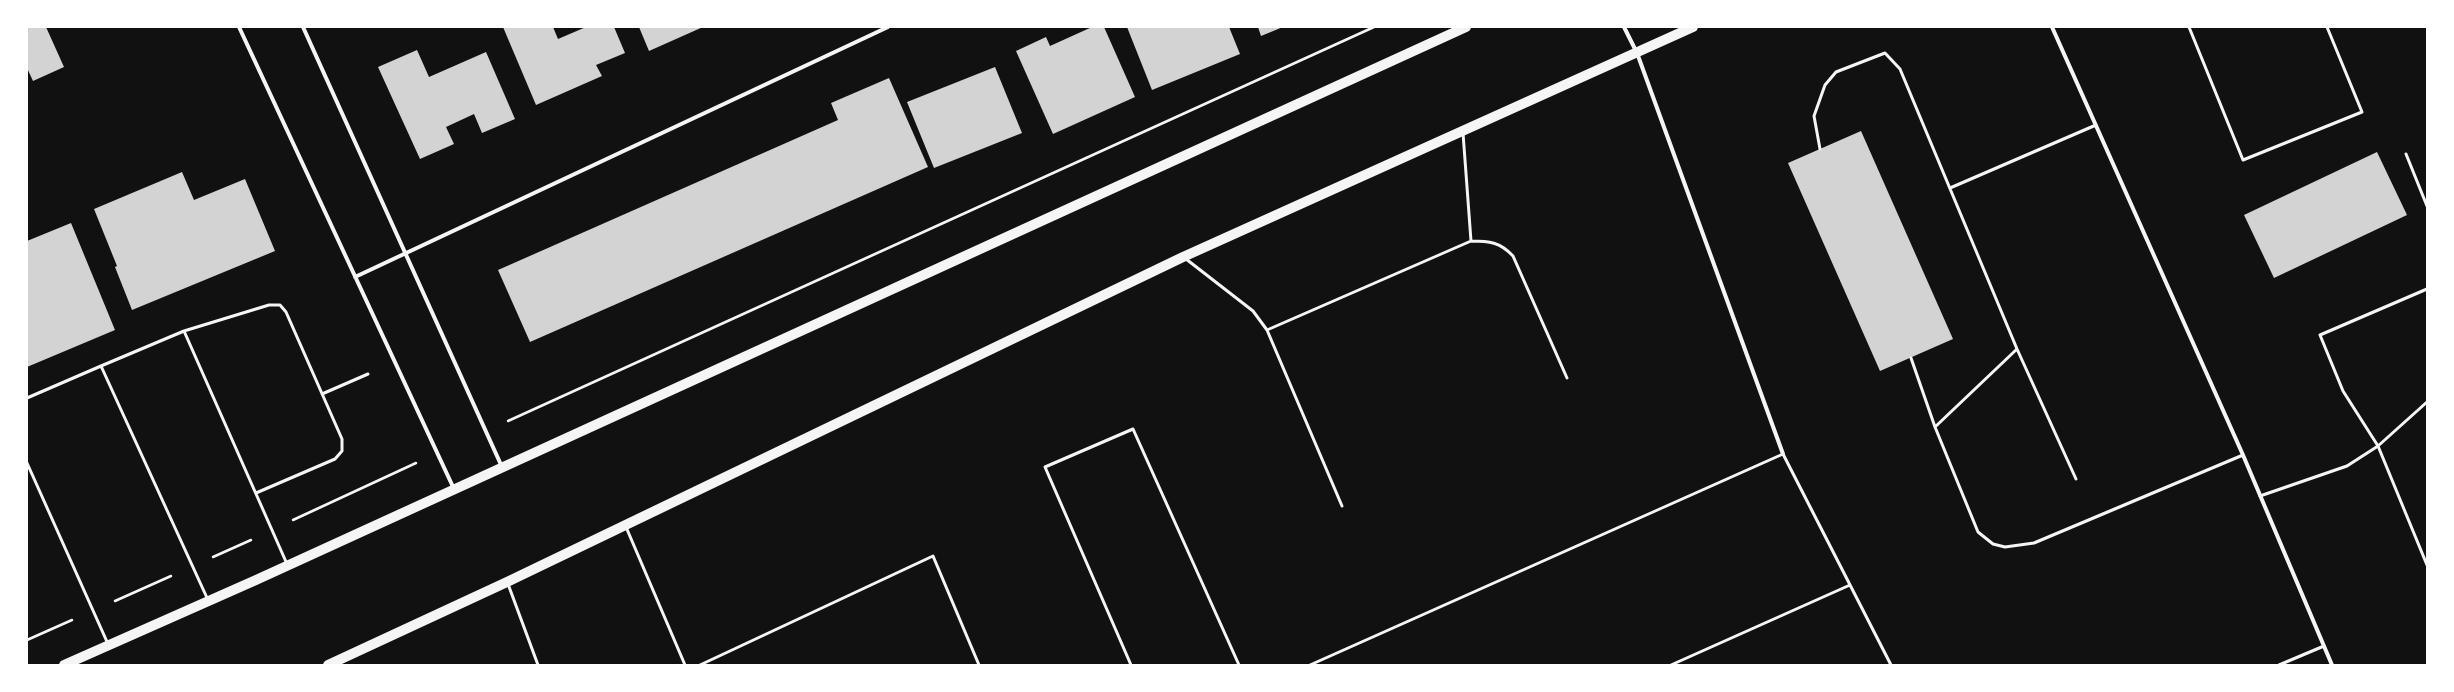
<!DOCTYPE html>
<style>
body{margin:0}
#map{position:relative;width:2454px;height:692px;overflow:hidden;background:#111;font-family:"Golos Text",sans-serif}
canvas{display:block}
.frame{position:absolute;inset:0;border:28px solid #fff;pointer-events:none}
</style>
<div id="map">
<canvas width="2454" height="692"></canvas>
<div class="frame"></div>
</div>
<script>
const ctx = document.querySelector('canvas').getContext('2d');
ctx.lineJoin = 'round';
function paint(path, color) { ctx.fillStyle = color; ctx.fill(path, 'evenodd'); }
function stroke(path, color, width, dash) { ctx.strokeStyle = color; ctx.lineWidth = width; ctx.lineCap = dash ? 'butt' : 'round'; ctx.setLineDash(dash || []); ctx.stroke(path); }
const building = new Path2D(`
 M27,27H46L64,67L33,81L27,68Z
 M503,27H553L558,39L586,27H614L625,53L596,65L602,76L536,105Z
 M639,27H703L649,51Z
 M1092,27H1104L1135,97L1053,134L1016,51L1046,37L1050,46Z
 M1127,27H1229L1240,54L1152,90Z
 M1258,27H1283L1261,36Z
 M417,50L429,77L486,52L515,119L482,133L474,114L446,127L454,144L420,159L378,67Z
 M995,67L1022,133L934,168L907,102Z
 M889,78L928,167L530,342L498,270L838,120L831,103Z
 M1861,131L1953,339L1880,371L1788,163Z
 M2377,152L2407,215L2274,278L2244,215Z
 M182,172L194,200L245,179L275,251L132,310L115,267L117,266L94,209Z
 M71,223L115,330L27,367V241Z`);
const path = new Path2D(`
 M508,421L1374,27
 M293,520L416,463
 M213,557L251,540
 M115,601L171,576
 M27,640L72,620`);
const service = new Path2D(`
 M2189,27L2243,160L2362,112L2327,27
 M1820,149L1814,116L1825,85L1836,72L1885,53L1900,69L2017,349L2076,479
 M2406,154L2427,206
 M1950,188L2096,125
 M1471,241C1489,241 1500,242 1513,256L1567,378
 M1186,259L1253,311L1267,330L1342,506
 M2427,289L2320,335L2343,391L2378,446L2427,565
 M1267,330L1471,241L1463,133
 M184,331L287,564
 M2017,349L1935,427L1978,532L1993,544L2005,547L2034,543L2243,455
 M1911,358L1935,427
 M101,366L184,331L269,305H280L286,312L342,439V451L335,459L256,493
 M322,394L368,374
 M27,398L101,366L208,600
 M27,463L108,644
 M2260,496L2347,466L2378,446L2427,402
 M626,527L685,665
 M508,584L538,665
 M700,665L933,556L979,665
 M1131,665L1045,467L1133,429L1239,665
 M1310,665L1783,454L1891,665
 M1671,665L1850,585
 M2279,665L2324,646`);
const minor = new Path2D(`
 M239,27L454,489
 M303,27L502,467
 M1624,27L1637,53L1783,454
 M2052,27L2243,455L2332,665
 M355,277L888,27`);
const primary = new Path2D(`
 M64,665L256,580L1466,27
 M328,665L507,582L1183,257L1693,27`);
paint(building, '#d3d3d3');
stroke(path, '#f5f5f5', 2.5);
stroke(service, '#f5f5f5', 3);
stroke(minor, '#f5f5f5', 4);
stroke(primary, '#f5f5f5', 10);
</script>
